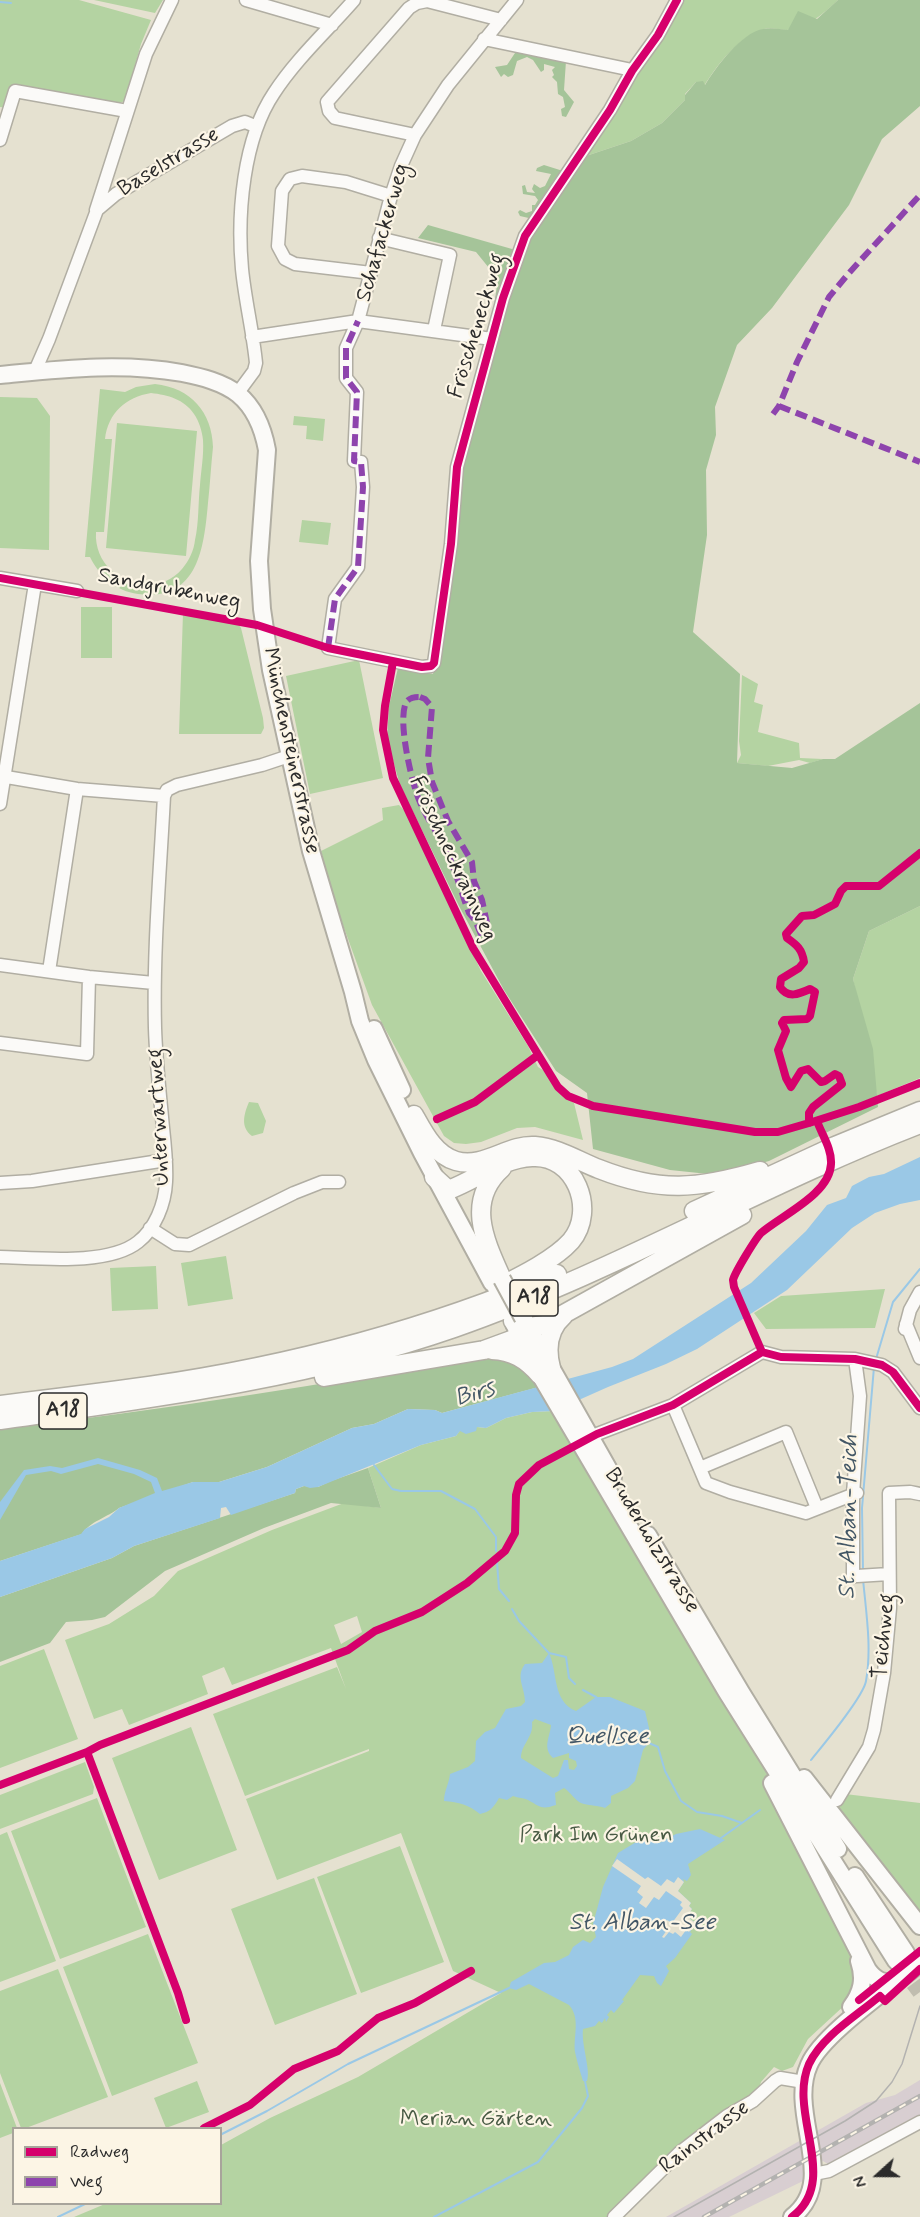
<!DOCTYPE html>
<meta charset="utf-8">
<style>
body{margin:0}
#map{position:relative;width:920px;height:2217px;overflow:hidden;background:#e5e1d0;font-family:Mynerve,sans-serif}
canvas{display:block}
.legend{position:absolute;left:12px;top:2127px;width:210px;height:78px;box-sizing:border-box;background:#fcf5e5;border:2px solid #a8a49b;margin:0;padding:8px 10px;list-style:none;font-size:18px;color:#2b2b2b}
.legend li{display:flex;align-items:center;gap:12px;height:30px}
.legend b{width:30px;border:2px solid #a8a49b}
.north{position:absolute;left:848px;top:2145px;width:60px;height:60px;-webkit-text-stroke:4px #fcf5e5;paint-order:stroke;rotate:249deg;font-size:16px;font-weight:700;line-height:24px;text-align:center;color:#2b2b2b}
.north::after{content:'';display:block;margin:auto;width:21px;height:27px;background:#2b2b2b;clip-path:polygon(50% 0,100% 100%,50% 72%,0 100%)}
</style>
<div id="map">
<canvas width="920" height="2217"></canvas>
<ul class="legend">
<li><b style="height:8px;background:#d6006c"></b>Radweg</li>
<li><b style="height:8px;background:#8e44ad"></b>Weg</li>
</ul>
<div class="north">N</div>
</div>
<script>
const ctx = document.querySelector('canvas').getContext('2d');
ctx.lineJoin = 'round';
function paint(path, color) { ctx.fillStyle = color; ctx.fill(path, 'evenodd'); }
function stroke(path, color, width, dash) { ctx.strokeStyle = color; ctx.lineWidth = width; ctx.lineCap = dash ? 'butt' : 'round'; ctx.setLineDash(dash || []); ctx.stroke(path); }
function label(font, color, halo, rows, align = 'center') {
  ctx.font = font + ' Mynerve,sans-serif'; ctx.lineWidth = 4.5; ctx.setLineDash([]); ctx.textBaseline = 'middle'; ctx.strokeStyle = halo; ctx.fillStyle = color; for (const [text, x, y, turn = 0] of rows) {
    ctx.save(); ctx.translate(x, y); ctx.rotate((+turn || 0) * Math.PI / 180); ctx.textAlign = isNaN(turn) ? turn : align; if (halo) ctx.strokeText(text, 0, 0); ctx.fillText(text, 0, 0); ctx.restore();
  }
}
const industrial = new Path2D(`
 M920,2080V2117L831,2166L823,2161L805,2169L803,2181L729,2217H666L866,2103L895,2095Z`);
const green = new Path2D(`
 M0,0H79L151,20L141,44L125,101L116,104L14,86L8,108L0,107Z
 M94,0H163L155,13Z
 M677,0H838C824,13 808,28 787,30C779,30 771,27 764,29C737,38 718,64 704,86L696,82L685,94V100L662,123L631,141L574,160Z
 M155,384C191,388 212,412 213,447C211,466 210,484 208,503C204,546 199,602 138,594C116,591 100,577 90,557H85L100,389L125,392L136,387ZM151,393C168,395 184,399 194,414C199,421 202,431 203,440C204,455 201,471 200,485C198,503 199,522 195,540C194,550 189,561 182,569C151,604 93,577 96,532H104L112,439H105C108,413 126,397 151,393Z
 M0,397L37,398L50,416L49,550L0,548Z
 M294,416L325,419L323,441L306,439L307,426L293,425Z
 M117,423L197,431L186,556L106,548Z
 M302,520L331,523L328,545L299,542Z
 M81,607H112V658H81Z
 M183,613L239,625L241,628L263,718L264,728L261,734H179Z
 M359,660L383,778L310,794L286,676Z
 M742,675L758,684L754,702L763,705L758,732L799,743L800,758L823,759L810,763L799,760L768,766L737,763L741,755L739,741Z
 M399,805L405,811L481,971L528,1046L538,1067L543,1070L563,1096L574,1103L583,1140L535,1127L517,1128L481,1142L466,1144L454,1143L444,1136L372,1005L335,903L321,851L383,820L382,808Z
 M920,906V1078L877,1096L853,979L869,931Z
 M249,1102L258,1103L266,1121L263,1133L252,1136C240,1127 244,1114 249,1102Z
 M226,1256L233,1299L188,1306L181,1263Z
 M156,1266L158,1309L112,1311L110,1268Z
 M885,1289L875,1328L766,1329L754,1313L781,1296Z
 M554,1411L726,1691L783,1806L852,1956L858,1978L847,2003L808,2039L793,2067L782,2071L774,2067L761,2082L758,2091L709,2124L627,2211L625,2217H74L105,2204H220L221,2145L270,2118L358,2077L501,1993L453,1971L401,1833L277,1880L246,1799L369,1751V1749L245,1796L213,1714L337,1667L346,1689L331,1648L232,1685L224,1667L202,1676L208,1694L129,1725L122,1709L94,1719L65,1640L109,1624L154,1596L178,1571L272,1530L344,1503L381,1508L368,1468L421,1445L456,1436L460,1430L477,1427L486,1428L506,1418L532,1412ZM357,1616L362,1632L341,1644L334,1625Z
 M44,1649L78,1739L0,1768V1666Z
 M191,1727L237,1850L159,1880L112,1758Z
 M85,1762L94,1787L93,1794L0,1829V1795Z
 M845,1794L920,1803V1913L839,1808Z
 M97,1798L146,1927L60,1959L11,1831Z
 M7,1832L56,1961L0,1982V1835Z
 M400,1846L444,1962L361,1993L317,1877Z
 M314,1878L357,1994L275,2025L231,1909Z
 M148,1934L198,2063L112,2096L63,1967Z
 M58,1969L108,2097L26,2128H21L0,2073V1991Z
 M197,2081L209,2112L166,2128L154,2098Z
 M0,2083L17,2128H14L13,2133L0,2138Z`);
const forest = new Path2D(`
 M838,0H920V106L882,139L849,205L772,308L737,345L715,407L716,435L706,470L707,535L693,632L740,674L737,763L792,768L823,759H835L920,703V906L869,931L853,979L873,1049L878,1107L769,1161L718,1175L670,1170L593,1149L587,1093L556,1071L504,990L459,906L400,785L387,739L389,706L398,668L433,674L454,541L460,467L485,368L498,279L476,252L418,238L428,225L519,251L574,160L631,141L662,123L685,100V95L696,82L703,81L705,85C716,67 741,33 763,29C771,27 780,29 788,30L798,11L817,19Z
 M517,50L566,61L564,90L574,102L566,117L562,116L561,109L565,107L563,97L558,94L557,82L552,77L554,75L552,70L555,67L544,64V70L541,72L533,60L527,57L517,61L513,75L508,77L504,74L501,77L495,67L507,65Z
 M544,165L563,171L533,219L520,216L518,212L520,210L526,213L532,211V205H535L538,200L535,196L523,194L522,186L525,185L527,192L535,193L532,189L534,184L540,188L545,186L551,174L536,171L537,168Z
 M486,1356L518,1362L539,1387L442,1413L435,1410L408,1409L374,1424L352,1428L267,1467L219,1482H193L119,1508C108,1517 89,1522 82,1534L0,1561V1429C163,1410 324,1384 486,1356Z
 M368,1468L381,1508L331,1503L264,1528L165,1571L105,1617L92,1620L66,1622L50,1643L0,1662V1597L112,1558L134,1546L295,1493L296,1489L304,1486L318,1487L331,1481Z`);
const water = new Path2D(`
 M920,1157V1200L900,1204L875,1213L852,1228L787,1290L697,1349L666,1364L608,1387L554,1411L532,1412L506,1418L486,1428L477,1427L476,1431L466,1434L460,1431L456,1436L421,1445L318,1487L310,1488L304,1486L296,1489L295,1493L231,1515L226,1507L221,1508L220,1518L134,1546L112,1558L0,1597V1561L81,1534L85,1529L109,1517L119,1508L155,1493L151,1482L134,1474L98,1464L61,1474L51,1471L26,1475L0,1520V1502L24,1470L50,1466L62,1468L98,1458L140,1470L157,1478L162,1491L193,1482H219L267,1467L352,1428L374,1424L408,1409L435,1410L442,1413L612,1367L633,1359L751,1283L806,1231L827,1205L846,1198L852,1186L869,1177L884,1174Z
 M549,1653C558,1673 552,1701 576,1711L596,1697H610L645,1711L649,1728V1743L643,1750L635,1781L628,1788L611,1796V1803L605,1808C597,1805 591,1806 584,1804C575,1802 571,1792 564,1788L555,1793L556,1805C541,1810 541,1807 528,1800C524,1798 518,1798 513,1796L507,1800L499,1798C494,1807 490,1812 480,1814C469,1805 459,1802 444,1801C444,1791 449,1784 450,1774L468,1767L475,1761L476,1741L485,1732L495,1728L506,1709L521,1706L525,1702C525,1687 515,1677 525,1664L542,1663ZM535,1719L551,1725C550,1737 542,1748 553,1758L569,1753V1758L576,1761L577,1766L574,1770L569,1769L568,1760H564L558,1776L553,1778L521,1758C521,1744 534,1737 532,1722Z
 M700,1829L725,1840L688,1864L691,1875L687,1881L683,1879L684,1882L678,1891L691,1903L689,1906L692,1909L690,1912L693,1915L690,1919L696,1923L690,1932L692,1934L675,1958L666,1966L669,1971L661,1986L657,1983L654,1976L640,1975L622,2000L624,2001L614,2013L611,2010L607,2015L609,2017L606,2022L605,2018L602,2023L599,2021L595,2026L583,2029C581,2044 591,2070 587,2081H583C580,2071 577,2062 575,2052C573,2037 581,2018 569,2005L529,1984L516,1990L509,1988L511,1982L544,1963L555,1962L569,1955L573,1947L583,1940L590,1943L596,1937L593,1924L603,1887L618,1853L646,1836L659,1843L676,1834Z`);
const pier = new Path2D(`
 M617,1859L645,1879L648,1877L661,1886L667,1879L674,1883L678,1877L684,1882L678,1891L691,1903L689,1906L692,1909L690,1912L693,1915L690,1919L696,1923L689,1932L686,1930L681,1937L675,1932L673,1934L669,1932L664,1938L662,1937L667,1930L665,1929L667,1926L664,1924L667,1920L672,1923L683,1908L680,1905L682,1902L666,1891L659,1900L654,1897L646,1908L639,1903L643,1897L637,1892L641,1886L612,1866Z`);
const stream = new Path2D(`
 M0,2L11,3
 M876,1359L893,1302L920,1269
 M374,1465L392,1489L401,1491H441L475,1509L496,1537V1551
 M497,1562L499,1589L509,1601
 M863,1571L862,1508L874,1367
 M512,1609L519,1621L549,1653L566,1657L569,1678L575,1684
 M583,1690L596,1697
 M649,1743L658,1747L665,1771L681,1801L697,1812L722,1816L742,1823
 M811,1760C823,1745 863,1698 866,1681C872,1648 866,1612 863,1579
 M721,1838L760,1810
 M220,2135L267,2111L348,2064L509,1988
 M58,2217L85,2204
 M434,2217L538,2162L582,2108L588,2096L585,2081`);
const majorTunnel = new Path2D(`
 M899,1964L920,1992`);
const minor = new Path2D(`
 M246,0L332,25
 M517,0L448,85L415,135L401,166L391,196L358,321L346,348V378L357,392L354,461L361,462L363,487L358,567L335,599L328,648L422,667L431,666L434,663L451,544L457,467L503,298L525,236L610,110L632,71L658,35L677,0
 M484,39L632,70
 M415,135L335,118L329,111L327,102L409,8L417,3L427,1L501,20
 M0,140L15,91L127,111
 M96,210L146,54L172,0
 M379,238L450,255L434,330
 M371,273L295,264L285,259L278,246L282,191L290,179L302,176L346,182L391,196
 M252,337L358,321L492,339
 M35,371L49,339L97,210L116,194L232,126L245,122L255,126
 M237,394L254,371L256,363C253,332 245,300 242,269C237,214 243,139 274,93C296,59 328,30 354,0
 M0,578L77,591
 M0,776L77,789L164,796L167,790L177,785L262,765L289,756
 M0,804L35,584
 M0,965L89,977L154,983
 M49,971L77,789
 M0,1043L87,1054L89,977
 M0,1183L32,1181L166,1160
 M150,1228L175,1244L189,1245L294,1193L322,1182H339
 M0,1257C38,1258 108,1266 138,1242C155,1229 165,1204 166,1182C167,1164 165,1146 163,1128C160,1095 156,1061 155,1028C153,951 160,873 164,796
 M906,1324L920,1358
 M905,1329L910,1310L920,1292
 M673,1405L706,1483L730,1492L806,1513L857,1493
 M597,1434L673,1405L762,1352L781,1357L855,1359L882,1365L893,1372L920,1408
 M700,1468L786,1432L817,1508
 M857,1576L889,1574
 M853,1577V1494L860,1396L855,1359
 M837,1800L869,1747L874,1730L884,1673L890,1608L889,1493L910,1492L920,1494
 M814,2174L829,2171L920,2122
 M614,2217L679,2153L727,2116L753,2101L775,2081L780,2078L804,2082`);
const major = new Path2D(`
 M0,375C62,369 121,362 182,373C202,377 222,382 238,394C255,408 263,428 267,450L259,561L262,609L271,670L311,851L353,992L360,1021L376,1060L422,1153L492,1283
 M374,1029L402,1090
 M523,1318L613,1477
 M514,1324L540,1375L726,1691L896,1961
 M648,1535L741,1692L838,1849
 M804,1778L920,1926
 M772,1783L868,1970C876,1981 884,1984 897,1981
 M855,1876L906,1953
 M851,2007C862,1992 865,1979 859,1961
 M792,2217C840,2180 787,2115 809,2065C822,2034 892,1987 920,1963`);
const highway = new Path2D(`
 M414,1115C424,1133 435,1155 456,1161C484,1169 508,1144 535,1146C559,1148 578,1161 599,1169C660,1193 698,1189 760,1171
 M434,1177L446,1188L451,1189C477,1179 503,1158 532,1157C575,1154 597,1210 571,1241C554,1260 519,1277 497,1288
 M694,1211L835,1146L920,1111
 M502,1279C485,1241 465,1201 502,1168
 M513,1321L529,1327L544,1325L742,1215
 M492,1350C513,1351 526,1359 540,1375
 M551,1368C546,1349 548,1329 564,1315
 M324,1377L484,1350L514,1339L520,1331L523,1318
 M0,1405C50,1399 100,1393 149,1386C288,1366 428,1329 557,1274
 M0,1420C154,1398 307,1379 454,1328C614,1272 762,1185 920,1124`);
const tram = new Path2D(`
 M674,2217L845,2121L876,2101L892,2082L902,2064L920,2006`);
const rail = new Path2D(`
 M704,2217L920,2096`);
const majorBridge = new Path2D(`
 M502,1279L523,1318`);
const quiet = new Path2D(`
 M779,406L920,462
 M773,414L779,406L797,362L829,297L849,273L920,195
 M328,648L335,599L358,567L363,487L361,462L354,461L357,392L346,378V348L358,321
 M420,697L425,699L432,707L428,758L432,782L448,821L472,862L474,881L482,900L490,937L483,939L475,920L469,913C462,895 457,875 449,857C441,837 427,820 419,800C412,783 396,717 407,701C411,697 415,697 420,697Z`);
const cycleway = new Path2D(`
 M0,578L257,625L328,648L422,667L431,666L434,663L451,544L457,467L503,298L525,236L610,110L632,71L658,35L677,0
 M393,662L385,706L383,730L393,778L473,948L550,1074L558,1087L568,1096L593,1106L755,1132H778L809,1123L859,1107L920,1083
 M437,1119L475,1102L538,1055
 M809,1123V1113L813,1107L842,1084L839,1076L835,1074L825,1081L821,1082L808,1069L801,1071L791,1087L786,1078L778,1050L786,1031L782,1023L784,1020L807,1019L810,1016L815,992L810,989C799,994 788,999 780,987L781,979L799,968L804,962C802,949 797,945 787,938L786,934L802,916L814,915L835,904L841,891L846,886H879L920,853
 M762,1352L734,1287L733,1280C735,1272 756,1238 761,1233C782,1215 830,1194 831,1164C832,1149 822,1135 817,1121
 M762,1352L781,1357L855,1359L882,1365L893,1372L920,1408
 M87,1752L178,1993L186,2020
 M0,1785L87,1752L100,1745L348,1650L375,1631L422,1612L467,1583L505,1551L515,1533L516,1495L519,1484L539,1465L597,1434L673,1405L762,1352
 M859,2000L920,1951
 M204,2128L250,2105L294,2069L338,2051L378,2018L415,2003L471,1971
 M792,2217C841,2180 787,2114 809,2064C822,2037 853,2018 875,2000L880,1996L885,2001L920,1969`);
const shields = [
 [534,1298,48],
 [63,1411,48]
];
const shieldNames = [
 ["A18",534,1298],
 ["A18",63,1411]
];
const streetNames = [
 ["Baselstrasse",169,163,-31],
 ["Schafackerweg",384,233,-74],
 ["Fröscheneckweg",478,326,-73],
 ["Sandgrubenweg",169,590,11],
 ["Münchensteinerstrasse",290,751,78],
 ["Fröschneckrainweg",452,859,65],
 ["Unterwartweg",160,1117,-93],
 ["Bruderholzstrasse",651,1541,59],
 ["Teichweg",885,1636,-85],
 ["Rainstrasse",705,2138,-37]
];
const parkNames = [
 ["Park Im Grünen",596,1836],
 ["Merian Gärten",476,2120]
];
const waterNames = [
 ["Birs",475,1395,-16],
 ["St. Alban-Teich",850,1517,-89],
 ["Quellsee",607,1738],
 ["St. Alban-See",642,1924]
];
paint(industrial, '#d8ced1');
paint(green, '#b4d3a2');
paint(forest, '#a5c499');
paint(water, '#9ac8e6');
paint(pier, '#e5e1d0');
stroke(stream, '#9ac8e6', 2);
stroke(majorTunnel, '#c0bdaf', 16, [16, 8]);
stroke(minor, '#b1aea3', 15);
stroke(major, '#b1aea3', 20);
stroke(highway, '#b1aea3', 21);
stroke(minor, '#fbfaf8', 12);
stroke(major, '#fbfaf8', 16);
stroke(highway, '#fbfaf8', 18);
stroke(tram, '#b3b2b0', 1.5);
stroke(rail, '#b3b2b0', 4.5);
stroke(rail, '#fcf5e5', 2, [7]);
stroke(majorBridge, '#b1aea3', 20, []);
stroke(majorBridge, '#fbfaf8', 16);
stroke(quiet, '#8e44ad', 6, [12, 6]);
stroke(cycleway, '#d6006c', 8);
for (const [x, y, w] of shields) { const box = new Path2D(); box.roundRect(x - w / 2, y - 18, w, 36, 4.5); ctx.fillStyle = '#fcf5e5'; ctx.fill(box); stroke(box, '#2b2b2b', 1.5); }
label('bold 21px', '#2b2b2b', null, shieldNames);
label('22px', '#2b2b2b', '#fcf5e5', streetNames);
label('22px', '#485a44', '#fcf5e5', parkNames);
label('italic 24px', '#435766', '#fcf5e5', waterNames);
</script>
